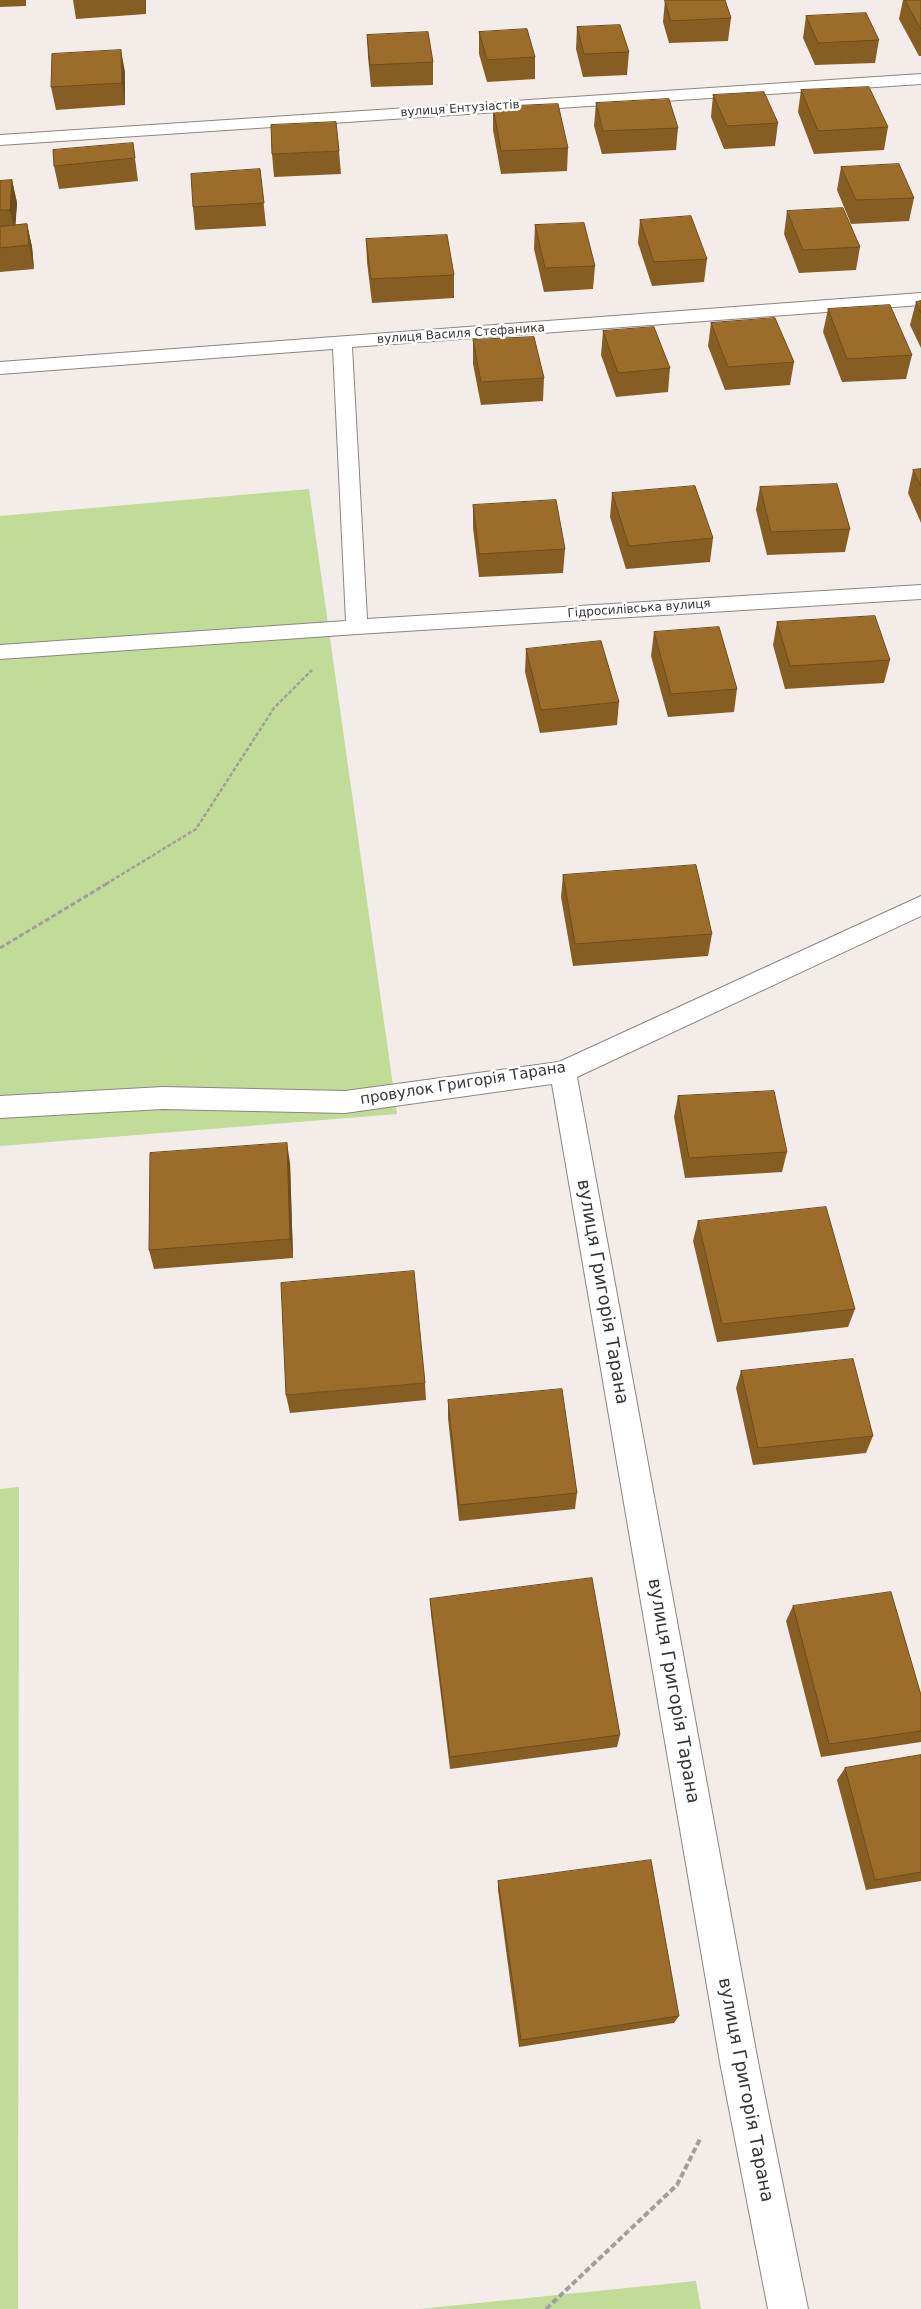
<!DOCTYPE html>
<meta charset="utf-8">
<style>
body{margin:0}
canvas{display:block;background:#f3ece9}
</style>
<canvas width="921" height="2309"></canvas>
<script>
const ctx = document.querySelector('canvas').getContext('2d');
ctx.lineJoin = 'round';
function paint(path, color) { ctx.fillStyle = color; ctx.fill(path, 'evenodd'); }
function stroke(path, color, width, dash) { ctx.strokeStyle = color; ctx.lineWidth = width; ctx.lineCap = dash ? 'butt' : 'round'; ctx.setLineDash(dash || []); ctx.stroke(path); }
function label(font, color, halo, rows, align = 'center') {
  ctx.font = font + ' "DejaVu Sans",sans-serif'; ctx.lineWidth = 5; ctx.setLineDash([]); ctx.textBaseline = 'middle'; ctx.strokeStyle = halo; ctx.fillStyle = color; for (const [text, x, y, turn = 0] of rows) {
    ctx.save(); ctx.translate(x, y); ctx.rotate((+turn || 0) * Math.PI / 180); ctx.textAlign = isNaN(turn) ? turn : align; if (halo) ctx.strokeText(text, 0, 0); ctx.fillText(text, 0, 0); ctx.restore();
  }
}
const green = new Path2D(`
 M309,489L397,1114L0,1146V516Z
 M19,1487L18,2309H0V1489Z
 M696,2281L701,2309H419Z`);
const pathFar2 = new Path2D(`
 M106,884L196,829L274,708L312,670`);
const pathFar1 = new Path2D(`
 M0,948L108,883`);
const path = new Path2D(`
 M546,2309L677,2185L701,2137`);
const minor = new Path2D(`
 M921,74V84L0,145V135Z
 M921,293V305L352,347L367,619L921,585V599L357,634L0,659V645L346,621L333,349L0,374V362Z
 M921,896V916L577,1077L758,2062L808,2309H768L720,2062L552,1084L345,1113L163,1109L0,1118V1096L163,1087L345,1091L559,1062Z`);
const wall = new Path2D(`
 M0,0H26V6L0,7Z
 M73,0H146V14L76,19Z
 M665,0L731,18L728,41L669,43L663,22Z
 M903,0H921V56H919L899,19Z
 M806,16L879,40L875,63L815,65L803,38Z
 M577,27L629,52L627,75L583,77L576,49Z
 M479,32L535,57V79L487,82L479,54Z
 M367,35L433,62V85L371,87L368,57Z
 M125,72V105L56,110L51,87Z
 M801,90L888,127L884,150L814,154L798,112Z
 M713,95L778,123L775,146L724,149L711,117Z
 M596,103L678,128L676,150L602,154L594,126Z
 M493,107L568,148L567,171L501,174L493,130Z
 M133,143L138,181L59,189L54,166Z
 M339,151L341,174L274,177L272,154Z
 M841,167L914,198L909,221L851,224L837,190Z
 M260,169L266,226L195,230L193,207Z
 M12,180L17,203L15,225L27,224L32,247L34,269L0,272V181Z
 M787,211L860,247L856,270L799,273L784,234Z
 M640,220L707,259L704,282L652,286L638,243Z
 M535,225L595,266L593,289L544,292L534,249Z
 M366,239L454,275V298L372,303L367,262Z
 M921,301V348L910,325L916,302Z
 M828,309L912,355L906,379L842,382L823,332Z
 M711,323L794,362L790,385L725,390L708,346Z
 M603,331L670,368L668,392L616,397L601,355Z
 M473,340L544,378L543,401L481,405L473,364Z
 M921,469V523L908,493L913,470Z
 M760,487L850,529L845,552L767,555L756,510Z
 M612,493L713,538L710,562L626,569L610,517Z
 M473,505L565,549L563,573L479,577L473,528Z
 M777,622L890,660L884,683L785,689L773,645Z
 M654,632L737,689L734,712L668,717L651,656Z
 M526,649L619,702L617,725L540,733L525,672Z
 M563,875L712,934L708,956L573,966L561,897Z
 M678,1096L787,1152L782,1172L685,1178L674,1117Z
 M290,1163L293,1258L154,1269L149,1250Z
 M698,1221L855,1309L848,1327L717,1342L693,1241Z
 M741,1371L873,1436L866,1453L753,1465L736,1388Z
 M425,1383L426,1400L290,1413L286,1395Z
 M448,1400L577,1493L575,1509L459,1521L448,1418Z
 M430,1599L620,1735L617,1747L450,1769L431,1614Z
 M793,1606L921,1695V1742L821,1757L786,1621Z
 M921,1755V1881L866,1890L837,1780L845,1768Z
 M498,1881L679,2016L674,2023L519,2047L498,1890Z`);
const shadedWall = new Path2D(`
 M145,0H146V14Z
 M121,50L125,72V105L122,83Z
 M12,180L17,203L15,233L10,210Z
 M27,224L32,247L34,269L29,245Z
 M287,1143L290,1163L293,1258L290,1239Z`);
const building = new Path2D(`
 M665,0H725L731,18L671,21Z
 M905,0H921V29Z
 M866,13L879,40L818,43L806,16Z
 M620,25L629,52L584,54L577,27Z
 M527,29L535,57L487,60L479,32Z
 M428,32L433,62L370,65L367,35Z
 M121,50L122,83L51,87L52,54Z
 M869,87L888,127L818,131L801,90Z
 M764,92L778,123L727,126L713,95Z
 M669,99L678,128L603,131L596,103Z
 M558,104L568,148L501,151L493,107Z
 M336,122L339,151L272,154L271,125Z
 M133,143L135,158L54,166L53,150Z
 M899,164L914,198L856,200L841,167Z
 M260,169L264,203L193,207L191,174Z
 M12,180L10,210H0V181Z
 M843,208L860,247L803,250L787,211Z
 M691,216L707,259L654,262L640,220Z
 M584,223L595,266L545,268L535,225Z
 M27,224L29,245L0,248V227Z
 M447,235L454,275L371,279L366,239Z
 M921,301V313L916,302Z
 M890,305L912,355L847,359L828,309Z
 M775,318L794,362L728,367L711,323Z
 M654,327L670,368L618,373L603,331Z
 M534,337L544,378L481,382L473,340Z
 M921,469V486L913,470Z
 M837,484L850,529L771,532L760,487Z
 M695,486L713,538L629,546L612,493Z
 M556,500L565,549L479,554L473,505Z
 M875,616L890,660L790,666L777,622Z
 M719,627L737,689L671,694L654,632Z
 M601,641L619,702L541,710L526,649Z
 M696,865L712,934L575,944L563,875Z
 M774,1091L787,1152L689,1158L678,1096Z
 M287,1143L290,1239L149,1250L150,1153Z
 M826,1207L855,1309L722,1324L698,1221Z
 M414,1271L425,1383L286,1395L281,1283Z
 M853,1359L873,1436L758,1448L741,1371Z
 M562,1389L577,1493L459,1505L448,1400Z
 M592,1578L620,1735L450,1757L430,1599Z
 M891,1592L921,1695V1731L829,1744L793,1606Z
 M921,1755V1872L875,1880L845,1768Z
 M651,1860L679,2016L521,2040L498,1881Z`);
const farStreetnames = [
 ["вулиця Ентузіастів",460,109,-4],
 ["вулиця Василя Стефаника",461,334,-4],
 ["Гідросилівська вулиця",639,609,-4]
];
const streetNames = [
 ["провулок Григорія Тарана",463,1084,-9]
];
const nearStreetnames = [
 ["вулиця Григорія Тарана",602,1292,80],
 ["вулиця Григорія Тарана",673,1691,80],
 ["вулиця Григорія Тарана",745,2090,79]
];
paint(green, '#c1db98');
stroke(minor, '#8c8683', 2);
stroke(pathFar2, '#a39e9b', 2.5, [4, 2]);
stroke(pathFar1, '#a39e9b', 3, [5, 2.5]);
stroke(path, '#a39e9b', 4, [6, 3]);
paint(minor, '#fff');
paint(wall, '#865e24');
paint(shadedWall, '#6d4c1d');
paint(building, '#9c6d2a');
stroke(building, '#6d4c1d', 1);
label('12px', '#383634', '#fff', farStreetnames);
label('15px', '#383634', '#fff', streetNames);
label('18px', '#383634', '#fff', nearStreetnames);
</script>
